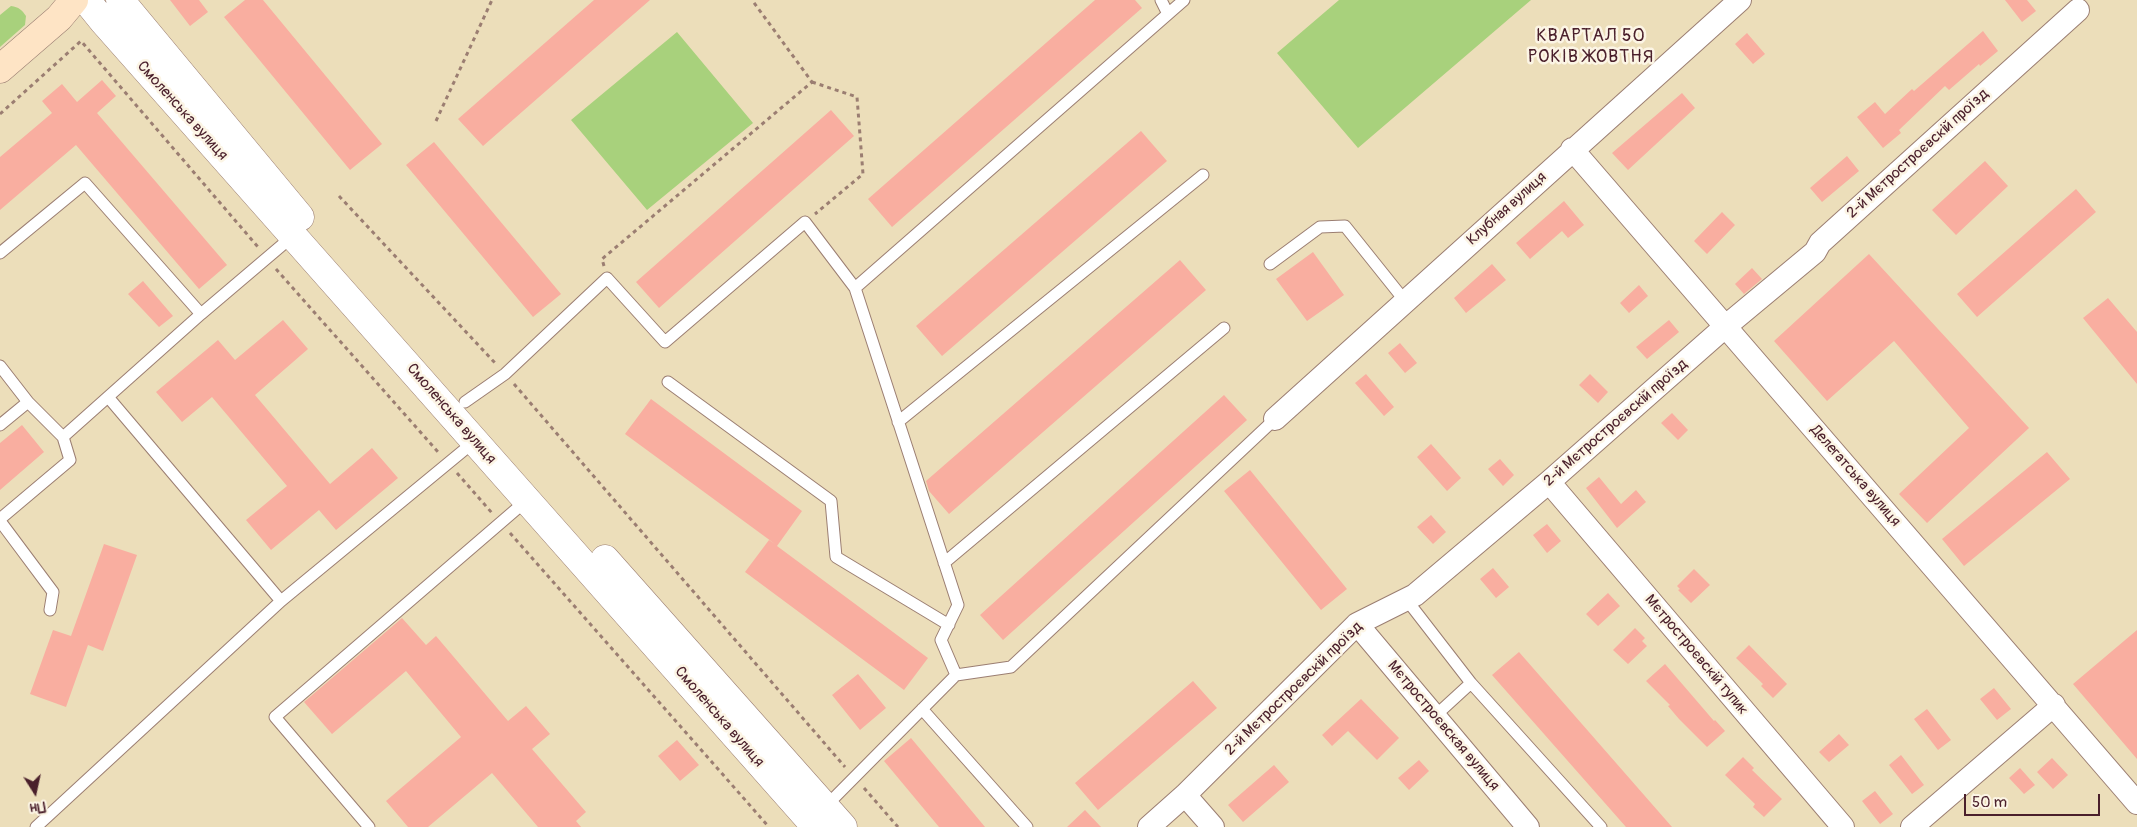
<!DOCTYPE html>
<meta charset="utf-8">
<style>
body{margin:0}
#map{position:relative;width:2137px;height:827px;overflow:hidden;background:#ecdeba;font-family:Pangolin,sans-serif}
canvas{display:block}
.north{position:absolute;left:10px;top:767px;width:50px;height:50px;-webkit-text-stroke:4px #fcf5e5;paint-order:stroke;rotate:170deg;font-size:14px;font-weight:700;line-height:20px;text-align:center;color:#4a1f2b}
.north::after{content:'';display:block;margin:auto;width:18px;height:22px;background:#4a1f2b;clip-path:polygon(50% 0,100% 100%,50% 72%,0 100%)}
.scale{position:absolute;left:1964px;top:794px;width:136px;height:22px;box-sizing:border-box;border:2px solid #4a1f2b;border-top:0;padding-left:6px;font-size:15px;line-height:18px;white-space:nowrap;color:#4a1f2b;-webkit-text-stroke:4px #fcf5e5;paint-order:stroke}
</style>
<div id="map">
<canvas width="2137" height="827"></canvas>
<div class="north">Пн</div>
<div class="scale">50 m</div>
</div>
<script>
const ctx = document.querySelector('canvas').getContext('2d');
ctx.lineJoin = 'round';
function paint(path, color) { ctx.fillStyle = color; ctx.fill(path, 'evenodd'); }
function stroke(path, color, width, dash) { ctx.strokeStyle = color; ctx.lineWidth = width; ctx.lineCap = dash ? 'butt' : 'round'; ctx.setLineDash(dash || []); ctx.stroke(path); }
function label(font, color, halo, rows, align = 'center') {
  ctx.font = font + ' Pangolin,sans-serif'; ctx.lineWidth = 5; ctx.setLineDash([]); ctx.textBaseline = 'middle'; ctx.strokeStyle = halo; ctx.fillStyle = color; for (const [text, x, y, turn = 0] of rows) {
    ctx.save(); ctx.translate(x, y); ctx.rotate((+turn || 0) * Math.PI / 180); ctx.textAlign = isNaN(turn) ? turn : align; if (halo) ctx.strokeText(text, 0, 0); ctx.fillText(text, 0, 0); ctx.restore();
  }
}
const green = new Path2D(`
 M1339,0H1531L1358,148L1277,53Z
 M11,6C19,7 22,10 26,16L25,25L0,47V15Z
 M677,32L753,123L647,210L571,120Z`);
const building = new Path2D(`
 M170,0H199L208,12L190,26Z
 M245,0H263L382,144L350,170L224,17Z
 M594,0H650L483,146L458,119Z
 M1095,0H1135L1142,8L892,227L868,199Z
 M2005,0H2027L2036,11L2022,22Z
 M1983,31L1998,51L1980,66L1979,64L1949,90L1945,86L1899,130L1901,133L1883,148L1857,117L1875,102L1885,114L1912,89L1914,91Z
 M1747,33L1765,54L1753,64L1735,44Z
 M102,80L116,96L97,113L227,265L199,289L76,145L0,210V157L52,113L42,101L62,84L77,102Z
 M1682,93L1695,108L1628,170L1612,153Z
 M831,110L854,136L659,308L636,282Z
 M1141,131L1167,161L942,356L916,326Z
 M434,142L561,294L533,317L406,165Z
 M1847,156L1859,171L1822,202L1810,188Z
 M1985,161L2008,186L1956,235L1932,210Z
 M2076,189L2096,212L1977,317L1957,294Z
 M1564,201L1584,225L1568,238L1562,231L1530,259L1516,243Z
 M1722,212L1735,225L1707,254L1694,241Z
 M1313,252L1344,295L1307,321L1276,279Z
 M1869,254L2029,428L1927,523L1899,494L1969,428L1894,341L1827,401L1774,341Z
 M1180,260L1206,290L949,514L929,491L926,481Z
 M1492,264L1506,280L1466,313L1454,298Z
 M1752,268L1762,279L1744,294L1735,284Z
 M143,281L173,316L159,327L128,294Z
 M1639,285L1648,296L1629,313L1620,303Z
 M2108,298L2137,332V384L2083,318Z
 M283,320L308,349L255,395L330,484L372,448L398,478L336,530L319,510L271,550L246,520L287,486L212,397L182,422L156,392L218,340L235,360Z
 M1669,320L1679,332L1647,359L1636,347Z
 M1400,343L1417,363L1405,373L1388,353Z
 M1366,374L1394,407L1384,416L1355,383Z
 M1590,374L1608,392L1598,403L1579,385Z
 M1224,395L1247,420L1003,640L980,615Z
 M651,399L802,511L777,546L928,658L904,690L745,572L769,540L775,544L625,434Z
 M1672,413L1688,430L1678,440L1661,423Z
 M22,425L44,452L0,490V443Z
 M1431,444L1461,478L1447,491L1417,457Z
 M2047,452L2070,479L1964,566L1942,539Z
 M1500,459L1514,475L1503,486L1488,469Z
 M1250,470L1347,589L1321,610L1224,491Z
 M1599,477L1621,504L1636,490L1646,502L1617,528L1586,488Z
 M1431,515L1446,532L1433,544L1417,527Z
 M1547,524L1561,541L1547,553L1533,535Z
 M104,544L137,555L103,651L88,645L66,707L30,694L53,630L71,636Z
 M1493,568L1509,587L1496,598L1480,579Z
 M1694,569L1710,585L1691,603L1678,590L1680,589L1677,586Z
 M1608,593L1620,606L1598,626L1586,614Z
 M402,618L426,645L436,636L508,721L526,706L550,734L532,749L586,812L576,821L581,827H538L492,773L428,827H408L386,801L461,737L406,671L332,734L304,702Z
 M1635,628L1645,638L1642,641L1647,646L1628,664L1613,650Z
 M2137,630V759L2073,684Z
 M1749,645L1787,684L1773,698L1761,686L1763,684L1736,658Z
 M1519,652L1672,827H1626L1492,675Z
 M1665,664L1714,721L1715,720L1725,731L1707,747L1679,719L1668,706L1670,705L1646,681Z
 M858,674L886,708L860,730L832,695Z
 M1193,681L1217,708L1098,810L1075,783Z
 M1994,688L2011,709L1997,720L1980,699Z
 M1361,699L1399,738L1377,760L1348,731L1332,746L1322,735Z
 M1927,709L1951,740L1938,750L1914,719Z
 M1839,734L1849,745L1829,762L1819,752Z
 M911,738L985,827H939L884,761Z
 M677,740L699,765L680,781L658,756Z
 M1901,755L1924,785L1912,794L1889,765Z
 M1743,757L1754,768L1752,770L1782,799L1764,817L1753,807L1755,804L1725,775Z
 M2052,758L2068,775L2053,789L2037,772Z
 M1419,760L1429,771L1409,790L1398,778Z
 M1274,765L1289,782L1243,822L1228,805Z
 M2020,768L2035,785L2024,794L2009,778Z
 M1875,791L1893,814L1880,824L1862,801Z
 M1085,810L1101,827H1067Z`);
const path = new Path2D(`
 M812,82L857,97L863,174L815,214
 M0,114L81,41L258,247
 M436,121L492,0
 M339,196L496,364
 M604,266L602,259L812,82L752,0
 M276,269L439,453
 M514,384L845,767
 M457,473L492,513
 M510,533L769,827
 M864,788L898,827`);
const service = new Path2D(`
 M1168,14L1184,0
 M0,253L85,183L201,314
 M1270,264L1320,227L1345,226L1405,301
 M0,366L28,402L63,437
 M668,382L831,501L836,557L949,625
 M108,397L281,601
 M465,402L505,374L607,278L665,342L805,222L855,288
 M898,422L1203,175
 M0,425L28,402
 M0,519L70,460L63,437L201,314L294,235
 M0,521L53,592L50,610
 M944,563L1224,328
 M1406,599L1471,683
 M956,675L941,640L958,605L855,288L1168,14L1161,0
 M922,709L1027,827
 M1435,716L1471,683L1601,827
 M825,807L956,675L1011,667L1275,419
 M36,827L281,601L475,441
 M369,827L275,717L527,500`);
const minor = new Path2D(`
 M1572,149L2137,803
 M1275,419L1740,0
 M1549,482L1843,827
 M1357,624L1528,827
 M1185,795L1213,827
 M1149,827L1185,795L1357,624L1415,595L1549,482L1726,326L1815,252L1820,243L2078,10
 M1912,827L2054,705`);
const tertiary = new Path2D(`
 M86,0L103,21L816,827
 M120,0L300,217
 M605,559L843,827`);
const secondary = new Path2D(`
 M0,69L59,18L74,0`);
const streetNames = [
 ["Смоленська вулиця",182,111,48],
 ["2-й Мєтростроєвскій проїзд",1918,154,-42],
 ["Клубная вулиця",1507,209,-42],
 ["Смоленська вулиця",451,414,49],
 ["2-й Мєтростроєвскій проїзд",1616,423,-41],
 ["Делегатська вулиця",1855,476,49],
 ["Мєтростроєвскій тупик",1696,655,50],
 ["2-й Мєтростроєвскій проїзд",1294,689,-44],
 ["Смоленська вулиця",719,717,49],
 ["Мєтростроєвская вулиця",1443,726,50]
];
const quarterNames = [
 ["КВАРТАЛ 50",1591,36],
 ["РОКІВ ЖОВТНЯ",1591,57]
];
paint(green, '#a8d17c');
paint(building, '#f9aea0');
stroke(service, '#9b7e72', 13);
stroke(minor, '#9b7e72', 24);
stroke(tertiary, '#9b7e72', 29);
stroke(secondary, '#9b7e72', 29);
stroke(path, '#9b7e72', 3, [4, 4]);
stroke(service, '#fff', 11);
stroke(minor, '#fff', 22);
stroke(tertiary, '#fff', 28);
stroke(secondary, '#fee4c5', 28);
label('15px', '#4a1f2b', '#fcf5e5', streetNames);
ctx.letterSpacing = '1px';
label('18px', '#4a1f2b', '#fcf5e5', quarterNames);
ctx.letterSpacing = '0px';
</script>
